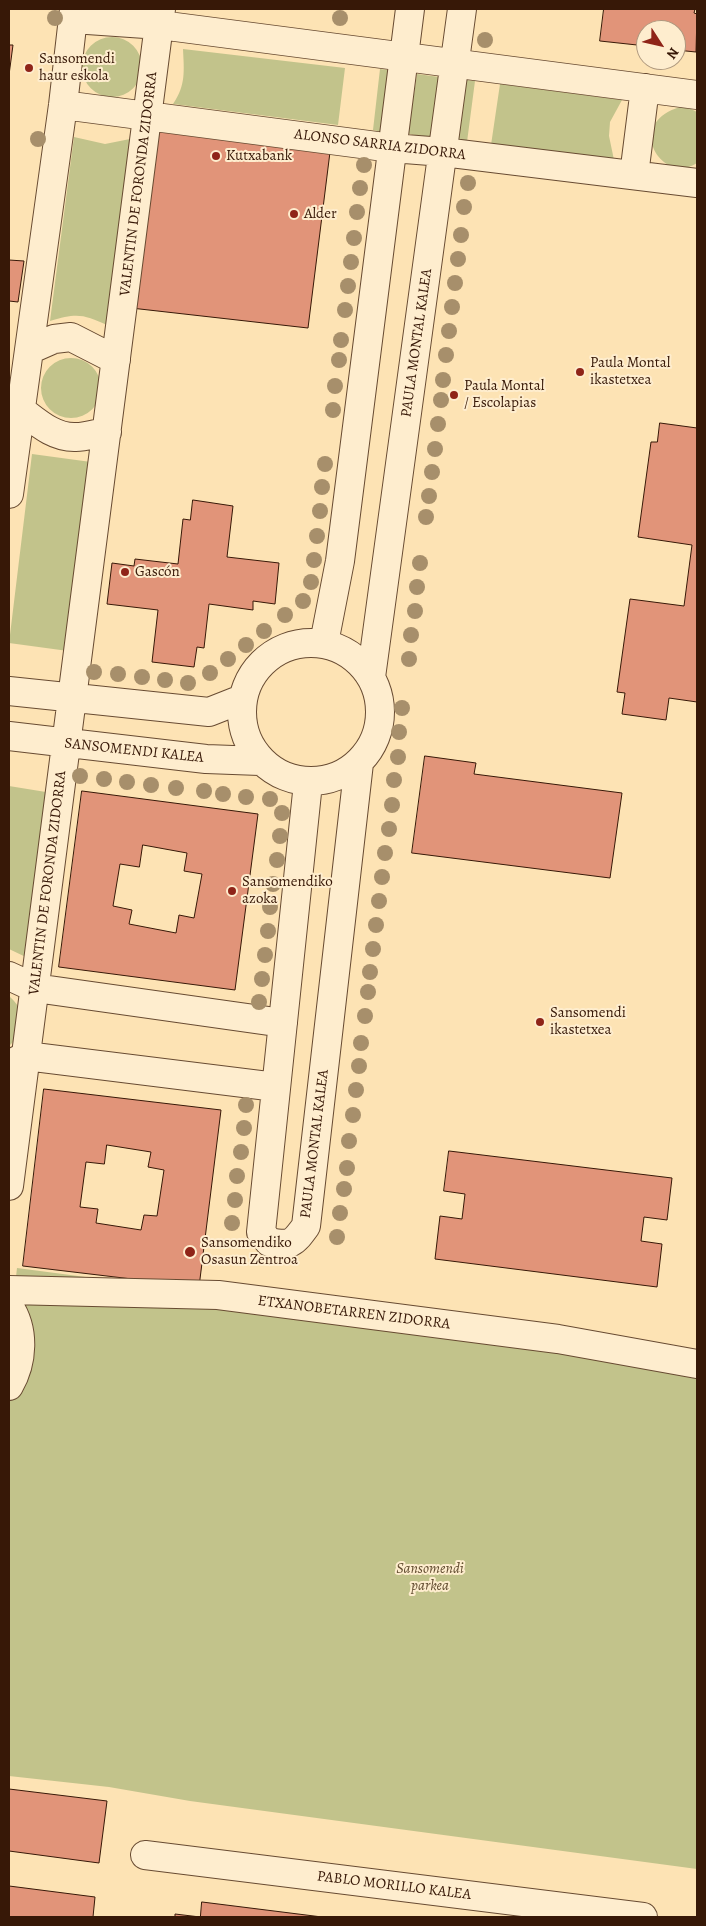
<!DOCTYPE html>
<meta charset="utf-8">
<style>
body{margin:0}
#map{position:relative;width:706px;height:1926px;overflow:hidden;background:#fde3b4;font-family:Alegreya,serif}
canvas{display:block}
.frame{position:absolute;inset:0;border:10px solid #371807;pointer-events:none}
.north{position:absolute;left:636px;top:20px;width:50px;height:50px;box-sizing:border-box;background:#feedce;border:1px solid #ae987e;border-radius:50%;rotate:125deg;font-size:14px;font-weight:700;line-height:20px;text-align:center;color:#371807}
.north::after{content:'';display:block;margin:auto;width:18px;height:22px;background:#8f2418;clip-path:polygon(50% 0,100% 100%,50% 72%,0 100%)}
</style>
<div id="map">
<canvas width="706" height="1926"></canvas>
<div class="frame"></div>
<div class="north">N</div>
</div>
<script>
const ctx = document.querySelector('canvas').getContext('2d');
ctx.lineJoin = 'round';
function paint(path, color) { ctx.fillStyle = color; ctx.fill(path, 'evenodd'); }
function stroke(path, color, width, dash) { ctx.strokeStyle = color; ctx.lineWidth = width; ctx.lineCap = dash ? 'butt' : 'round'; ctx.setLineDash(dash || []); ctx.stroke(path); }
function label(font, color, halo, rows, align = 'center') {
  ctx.font = font + ' Alegreya,serif'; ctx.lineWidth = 4; ctx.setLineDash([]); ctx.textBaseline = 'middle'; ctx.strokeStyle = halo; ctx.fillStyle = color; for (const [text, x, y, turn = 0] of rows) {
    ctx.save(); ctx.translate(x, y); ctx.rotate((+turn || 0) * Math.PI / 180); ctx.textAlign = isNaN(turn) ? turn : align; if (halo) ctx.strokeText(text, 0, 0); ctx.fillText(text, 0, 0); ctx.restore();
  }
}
const green = new Path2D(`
 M82 67a30 30 0 1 1 60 0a30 30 0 1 1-60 0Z
 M183,49L345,68L338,125L173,104C186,85 184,71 183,49Z
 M380,69L389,70L382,132L373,130Z
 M417,74L439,77L431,137L408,134Z
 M466,80L475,81L467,142L458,141Z
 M500,84L622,100L610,122L609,136L614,160L491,145Z
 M680,107L691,109L697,112V163C663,186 623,124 680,107Z
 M74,137L105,144L130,139L109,326C83,314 77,313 50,321Z
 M41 388a30 30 0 1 1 60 0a30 30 0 1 1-60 0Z
 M32,454L91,462L68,651L9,643Z
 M9,786L52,793L30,959L9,949Z
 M9,996C24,1009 21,1017 20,1035L9,1046Z
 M17,1268L558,1339L697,1364V1869L190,1801L109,1787L9,1776V1339Z`);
const building = new Path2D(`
 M604,9H695L694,13L697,14L696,52L676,50V30H646V39H639L637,45L600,41Z
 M9,45H13L9,75Z
 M152,130L330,152L308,328L131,308Z
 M9,260L24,261L18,302L9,301Z
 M660,423L697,428V702L669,698L666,720L622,714L625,693L617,692L630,599L684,606L692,545L638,537L651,442H657Z
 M193,500L233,506L227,557L279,563L275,604L253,601V610L209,604L204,648L197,647L194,667L152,662L158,610L107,604L112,563L134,566L135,559L178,564L183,519L190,520Z
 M425,756L476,763L474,774L622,793L610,878L412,853Z
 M82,791L258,814L235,990L59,967ZM143,845L187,853L184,871L202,874L194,918L179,915L176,933L129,924L132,910L113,906L120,864L139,867Z
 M44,1089L221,1110L199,1287L23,1266ZM107,1145L151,1152L148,1167L164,1170L157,1216L144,1215L141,1230L96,1223L98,1209L80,1207L86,1162L104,1164Z
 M449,1151L672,1178L667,1220L644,1217L641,1241L662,1244L657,1287L435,1259L440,1216L462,1219L465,1194L444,1191Z
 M9,1789L107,1801L99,1863L9,1851Z
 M9,1886L95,1897L93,1917H9Z
 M202,1902L322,1917H175V1914L200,1917Z`);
const minor = new Path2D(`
 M73,19L160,25L697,95
 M63,105L392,148L443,152L697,183
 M634,175L645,88
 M29,350L54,339L71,337L116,360
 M21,410C37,422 54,438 76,437C86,437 97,433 107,432
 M9,494L63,105L74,9
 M242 712a69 69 0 1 1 138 0a69 69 0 1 1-138 0Z
 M324,643L340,561L410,9
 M371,677L462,9
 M9,691L209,712L242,699
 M9,736L206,759L260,761
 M308,783L261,1232L269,1242C291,1246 293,1244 306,1226L359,763
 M9,976L35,988L283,1023
 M10,1064L26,1056L276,1087
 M9,1186L161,9
 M9,1290L218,1295L558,1339L697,1364
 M9,1306C25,1330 23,1362 9,1386
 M145,1855L643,1917`);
const trees = [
 [55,18],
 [340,18],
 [485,40],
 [38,139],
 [364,165],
 [468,183],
 [360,188],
 [464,207],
 [357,212],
 [461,235],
 [354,238],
 [458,259],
 [351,262],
 [455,283],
 [348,286],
 [452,307],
 [345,310],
 [449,331],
 [341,340],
 [446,355],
 [339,360],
 [443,380],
 [335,386],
 [441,400],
 [333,410],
 [438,424],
 [435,449],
 [325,464],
 [432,472],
 [322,487],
 [429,496],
 [320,511],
 [426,517],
 [317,536],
 [314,560],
 [420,563],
 [311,582],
 [417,587],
 [303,601],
 [415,611],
 [285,615],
 [264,631],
 [411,635],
 [246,645],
 [228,659],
 [409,659],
 [94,672],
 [210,673],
 [118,674],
 [142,677],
 [165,680],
 [188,683],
 [402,708],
 [399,732],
 [398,757],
 [80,776],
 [104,779],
 [394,780],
 [127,782],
 [151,785],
 [176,788],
 [204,791],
 [223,794],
 [246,797],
 [270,799],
 [392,805],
 [282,813],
 [389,829],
 [280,836],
 [385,853],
 [277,860],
 [382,877],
 [273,884],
 [379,901],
 [270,907],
 [376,925],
 [268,931],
 [373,949],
 [265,955],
 [370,972],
 [262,979],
 [368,992],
 [259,1002],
 [365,1016],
 [361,1043],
 [359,1066],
 [356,1090],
 [246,1105],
 [353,1115],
 [244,1128],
 [349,1141],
 [241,1152],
 [347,1168],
 [237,1176],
 [344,1189],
 [235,1200],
 [340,1213],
 [232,1223],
 [337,1237]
];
const markers = [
 [29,68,5,"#8f2418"],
 [216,156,5,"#8f2418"],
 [294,214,5,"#8f2418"],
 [580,372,5,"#8f2418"],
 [454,395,5,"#8f2418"],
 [125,572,5,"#8f2418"],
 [232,891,5,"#8f2418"],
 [540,1022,5,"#8f2418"],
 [190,1252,6,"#8f2418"]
];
const poiNames = [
 ["Sansomendi",39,59],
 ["haur eskola",39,76],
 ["Kutxabank",226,156],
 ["Alder",304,214],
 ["Paula Montal",590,363],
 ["ikastetxea",590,380],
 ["Paula Montal",464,386],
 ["/ Escolapias",464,403],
 ["Gascón",135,572],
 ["Sansomendiko",242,882],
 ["azoka",242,899],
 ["Sansomendi",550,1013],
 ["ikastetxea",550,1030],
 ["Sansomendiko",201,1243],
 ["Osasun Zentroa",201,1260]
];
const streetNames = [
 ["ALONSO SARRIA ZIDORRA",380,145,7],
 ["VALENTIN DE FORONDA ZIDORRA",139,184,-83],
 ["PAULA MONTAL KALEA",417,343,-82],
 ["SANSOMENDI KALEA",134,751,6],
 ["VALENTIN DE FORONDA ZIDORRA",48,883,-83],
 ["PAULA MONTAL KALEA",315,1144,-83],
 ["ETXANOBETARREN ZIDORRA",354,1313,7],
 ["PABLO MORILLO KALEA",394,1886,7]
];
const parkNames = [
 ["Sansomendi",430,1569],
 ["parkea",430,1586]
];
paint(green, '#c2c38b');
paint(building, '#e19479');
stroke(building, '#371807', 1);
stroke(minor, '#684b32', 30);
stroke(minor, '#feedce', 28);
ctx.fillStyle = '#a78f6b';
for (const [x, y] of trees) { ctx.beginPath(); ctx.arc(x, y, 8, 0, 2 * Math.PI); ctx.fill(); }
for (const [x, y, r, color] of markers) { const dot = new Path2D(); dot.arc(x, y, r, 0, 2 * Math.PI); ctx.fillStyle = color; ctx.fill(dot); stroke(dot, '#feedce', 2); }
label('15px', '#371807', '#feedce', poiNames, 'left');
label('15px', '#371807', '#feedce', streetNames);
label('italic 15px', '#614b2f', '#feedce', parkNames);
</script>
